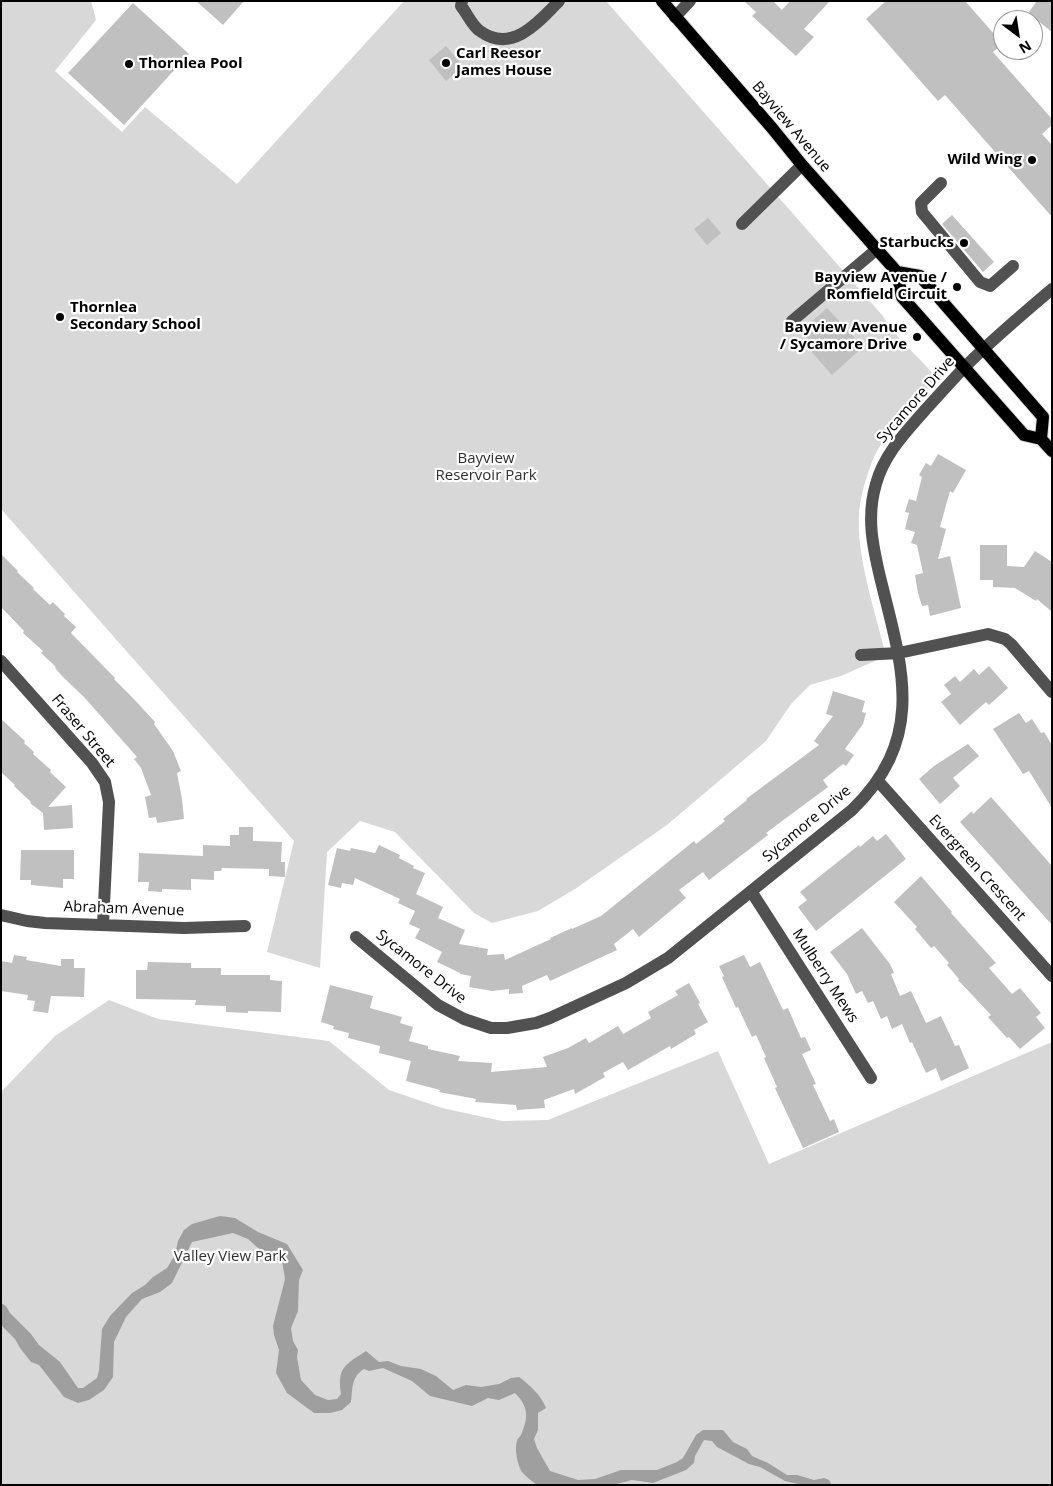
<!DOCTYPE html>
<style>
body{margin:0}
#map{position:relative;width:1053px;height:1486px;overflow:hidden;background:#fff;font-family:"Open Sans",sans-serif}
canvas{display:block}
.frame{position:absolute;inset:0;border:2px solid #000;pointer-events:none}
.north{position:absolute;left:993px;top:10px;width:50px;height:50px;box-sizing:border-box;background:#fff;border:1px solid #999;border-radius:50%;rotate:149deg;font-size:14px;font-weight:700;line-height:20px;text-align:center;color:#000}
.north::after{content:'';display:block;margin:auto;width:18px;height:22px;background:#000;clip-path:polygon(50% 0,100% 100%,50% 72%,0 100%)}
</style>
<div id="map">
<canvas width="1053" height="1486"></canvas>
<div class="frame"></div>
<div class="north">N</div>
</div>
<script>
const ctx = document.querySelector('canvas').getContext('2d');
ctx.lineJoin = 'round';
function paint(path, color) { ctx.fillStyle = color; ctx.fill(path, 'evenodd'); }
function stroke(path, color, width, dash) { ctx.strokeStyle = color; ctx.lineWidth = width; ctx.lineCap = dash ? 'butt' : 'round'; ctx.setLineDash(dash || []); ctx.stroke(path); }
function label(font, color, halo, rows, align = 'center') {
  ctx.font = font + ' "Open Sans",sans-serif'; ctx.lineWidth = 4.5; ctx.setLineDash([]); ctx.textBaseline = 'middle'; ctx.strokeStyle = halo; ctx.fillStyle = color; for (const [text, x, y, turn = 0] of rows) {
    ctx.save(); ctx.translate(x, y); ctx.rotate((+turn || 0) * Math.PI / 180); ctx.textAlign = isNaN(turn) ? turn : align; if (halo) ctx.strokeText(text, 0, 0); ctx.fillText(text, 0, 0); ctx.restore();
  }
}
const green = new Path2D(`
 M1,1H91L96,20L55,71L122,132L145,107L237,184L404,1H606L882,315C896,338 917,355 935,376C921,406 890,425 875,455C868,470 860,497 859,514C856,556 876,614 886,656L841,676L810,685L791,704L766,741L667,825L575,889L538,911L492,923L474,913L395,832L360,821L327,852L320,968L267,952L294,841L1,509Z
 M109,1000L158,1019L329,1041L389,1090L442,1108L502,1121L548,1120L718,1051L769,1164L1052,1042V1485H1V1092L55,1036Z`);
const water = new Path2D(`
 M220,1216L235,1218L258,1232L287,1244L303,1270L299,1280L298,1311L291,1328L293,1341L298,1350L297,1357L301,1380L315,1395L328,1400L337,1399L341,1394C337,1367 345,1365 366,1351L379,1362L388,1361L401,1366L421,1369L436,1376L453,1390L466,1385L481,1387L499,1384L511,1378L519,1377C530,1385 541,1395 546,1408L538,1413V1430L534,1439L537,1448L550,1471L578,1480L595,1479L621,1470H657L677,1462L683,1458L696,1435L703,1430H723L733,1442L747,1449L752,1456L768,1463L787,1475H797L814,1480L824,1478L829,1480L832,1485H803L785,1481L760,1467L749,1464L717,1447L712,1441L704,1440L695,1456L694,1463L686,1470L653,1483L632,1480L613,1485H537C532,1481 526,1477 522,1472C518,1466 514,1449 517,1441C517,1439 520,1437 521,1435C529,1417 528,1406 515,1393L499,1400L488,1398L472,1406L430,1396L412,1381L383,1368L369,1371L364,1369C351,1377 353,1388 351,1402L342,1410L330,1413H314L287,1393L276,1373L279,1350L274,1335L273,1326L285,1279L282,1261L268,1257L248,1239L233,1233L192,1242L172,1283L160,1292L142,1299L126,1317L114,1342L113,1377L104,1390L89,1400L78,1403L64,1397L39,1365L31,1362L20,1348L15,1339L1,1325V1303L6,1306L10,1313L31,1334L39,1345L60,1362L78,1388H83L97,1378L99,1370L102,1329L110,1316L132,1293L145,1285L153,1277L167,1268L175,1255L178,1241L184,1230L192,1224Z`);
const building = new Path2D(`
 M196,1H244L223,25Z
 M744,1H773L782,10L790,1H830L804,29L814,37L796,56L752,16L756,12Z
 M886,1H965L1003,44L993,52L1052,119V125L1042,134L1052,145V217L945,95L938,101L866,19Z
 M1037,1H1052V32L1028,13Z
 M133,3L189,54L124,125L68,73Z
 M446,46L463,66L446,81L429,60Z
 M952,215L994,262L983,272L942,224Z
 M708,218L721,233L707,245L694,229Z
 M827,308L863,347L832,375L809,349L814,345L801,331Z
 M938,454L966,470L953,493L950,491L940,527L946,529L938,559L950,556L961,608L930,616L928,605L922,606L918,593L915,575L923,573L917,545L911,543L915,532L905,529L909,513L905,512L909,499L916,501L922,477L919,475L926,463L931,466Z
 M980,545H1007V566L1024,567L1035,551L1052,562V612L1037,599L1036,601L1015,588L993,587V580H980Z
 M1,554L18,571L17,572L34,588L33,589L50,605L53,602L65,614L64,616L76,627L71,633L115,678L114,679L131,696L155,722L154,724L173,751L181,771L177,773L182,799L184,819L157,823L156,817L149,818L145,797L151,795L141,768L134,759L137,757L84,697L63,677L55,668L56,667L41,653L43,651L23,633L24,631L1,607Z
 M989,666L1008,688L989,705L986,702L960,725L941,702L951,694L944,685L955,676L960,682L974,669L979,675Z
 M833,691L865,701L862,712L866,713L863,724L845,749L854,755L846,766L843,764L823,780L828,787L766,833L768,835L709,880L703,872L679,890L686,898L639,937L633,929L614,944L617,950L550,981L547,975L522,986L523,993L509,994V989L492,991L469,987L471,976L460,974V973L437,962L442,952L415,938L420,929L409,924L415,911L398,903L400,899L355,878L353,885L342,883L341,888L328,885L337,848L350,851L351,848L375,853L379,845L400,855L399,858L414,866L413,868L425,873L416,894L443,907L438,918L465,930L459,944L488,949L487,955L504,954L505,960L551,939L550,938L572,928V929L601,916L694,841L696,844L725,821L723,819L747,800L746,799L819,745L814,741L833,716L826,714Z
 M1019,713L1026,723L1032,719L1041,733L1044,732L1052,745V808L1029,771L1023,774L993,729Z
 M1,719L25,741L24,743L34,752L33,754L51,770L50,772L66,787L48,807L72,805L73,828L44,830L43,813L30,803L31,802L14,786L15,785L1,772Z
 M968,744L979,756L953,778L960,786L940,804L919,779L934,766Z
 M991,797L1052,866V925L960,822L972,811L973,814Z
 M239,827H253V841L282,842L281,862H285V877L269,876V869L222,868L221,871H214V880L191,879V890L162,889V892L148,891L149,882H138L139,853L203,856V845L230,846V835H239Z
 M886,834L906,859L816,931L798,907L807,900L800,892L859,845L860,847L873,836L877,841Z
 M21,850H74V879H63V888L31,885V880H20Z
 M921,876L952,912L951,913L996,963L989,968L1012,994L1020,988L1041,1013L1036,1017L1045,1028L1020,1049L1009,1037L1007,1038L988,1017L991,1015L958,980L959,979L947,965L949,963L934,946L931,948L915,929L917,927L894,902Z
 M862,928L890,964L894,973L891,974L900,996L911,991L926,1023L941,1016L955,1046L959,1045L969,1068L941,1081L936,1068L926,1073L912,1042L910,1043L902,1024L892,1029L887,1016L881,1019L873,1001L868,1003L862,991L856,994L847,974L830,952Z
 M14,955L27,957L26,960L61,966V959H74V968H85L84,997L51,996L48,1013L33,1011L35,1001L27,1000L28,995L1,991V961L12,963Z
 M744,955L750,967L760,962L783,1010L788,1008L801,1038L805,1037L811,1050L802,1054L816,1084L813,1085L830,1121L834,1119L839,1132L803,1148L775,1088L777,1087L764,1058L766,1057L756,1035L752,1037L738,1007L736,1008L722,977L724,976L719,966Z
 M148,962L191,963V968H221V975H270V980L282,981L281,1012L248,1011V1013L226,1012V1006L195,1005L196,1000L136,999V970H147Z
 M689,983L700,1003L698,1004L708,1022L694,1030L696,1034L671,1049L670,1046L628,1070L623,1062L603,1073L605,1077L575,1094L574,1089L544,1100L545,1108L517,1110L516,1105L475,1102L476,1099L439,1092L440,1090L406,1081L411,1061L379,1053L380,1046L348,1038L349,1033L333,1029L334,1026L321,1022L330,985L373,996L370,1008L402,1017L400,1023L413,1027L409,1041L428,1046V1049L460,1056L458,1061L492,1063L491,1072L547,1067L543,1057L568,1048L586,1038L589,1043L618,1026L623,1034L651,1018L648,1012L678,995L675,991Z`);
const minor = new Path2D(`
 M462,1L461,6C467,13 472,26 480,31C511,54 538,23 559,1
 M675,17L690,1
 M941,183L921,203L922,212L980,282L990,286L1013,266
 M742,224L802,165
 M792,321L877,249
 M861,655L899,653L988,634L1005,639L1011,644L1052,692
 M1,661L92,763L105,782L109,802L103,925
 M878,781L1052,976
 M751,891L871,1078
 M1,915L27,921L45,923L184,928L245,926
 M356,937L438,1005L464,1019L491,1028H507L536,1023L550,1018L626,983L668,958L852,810C926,738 903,669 881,581C873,548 866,517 876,484C884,454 906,432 926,409C942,392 958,373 975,357C1000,333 1026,311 1052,289`);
const major = new Path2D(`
 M662,1L772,128L802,165L897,272L902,297L1024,435L1041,439L1052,451
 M897,272L920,276L1043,417L1041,439`);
const markers = [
 [446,63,5,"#000"],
 [129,64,5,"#000"],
 [1032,160,5,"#000"],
 [964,243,5,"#000"],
 [957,287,5,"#000"],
 [60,317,5,"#000"],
 [917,337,5,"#000"]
];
const poiNames = [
 ["Carl Reesor",456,54,"left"],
 ["James House",456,71,"left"],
 ["Thornlea Pool",139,64,"left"],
 ["Wild Wing",1022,160],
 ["Starbucks",954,243],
 ["Bayview Avenue /",947,278],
 ["Romfield Circuit",947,295],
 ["Thornlea",70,308,"left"],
 ["Secondary School",70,325,"left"],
 ["Bayview Avenue",907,328],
 ["/ Sycamore Drive",907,345]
];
const streetNames = [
 ["Bayview Avenue",791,127,50],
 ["Sycamore Drive",916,400,-49],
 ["Fraser Street",83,731,50],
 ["Sycamore Drive",807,824,-40],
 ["Evergreen Crescent",977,868,48],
 ["Abraham Avenue",124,909,2],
 ["Sycamore Drive",421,967,38],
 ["Mulberry Mews",825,976,57]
];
const parkNames = [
 ["Bayview",486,459],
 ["Reservoir Park",486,476],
 ["Valley View Park",230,1257]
];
paint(green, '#d8d8d8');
paint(water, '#9f9f9f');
paint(building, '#c0c0c0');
stroke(major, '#dbdbdb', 14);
stroke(minor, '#515151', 12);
stroke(major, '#000', 12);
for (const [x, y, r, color] of markers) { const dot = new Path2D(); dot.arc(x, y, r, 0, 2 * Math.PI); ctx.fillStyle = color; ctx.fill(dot); stroke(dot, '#fff', 2); }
label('bold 15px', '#000', '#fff', poiNames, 'right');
label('15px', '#000', '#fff', streetNames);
label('15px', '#2f2f2f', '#fff', parkNames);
</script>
